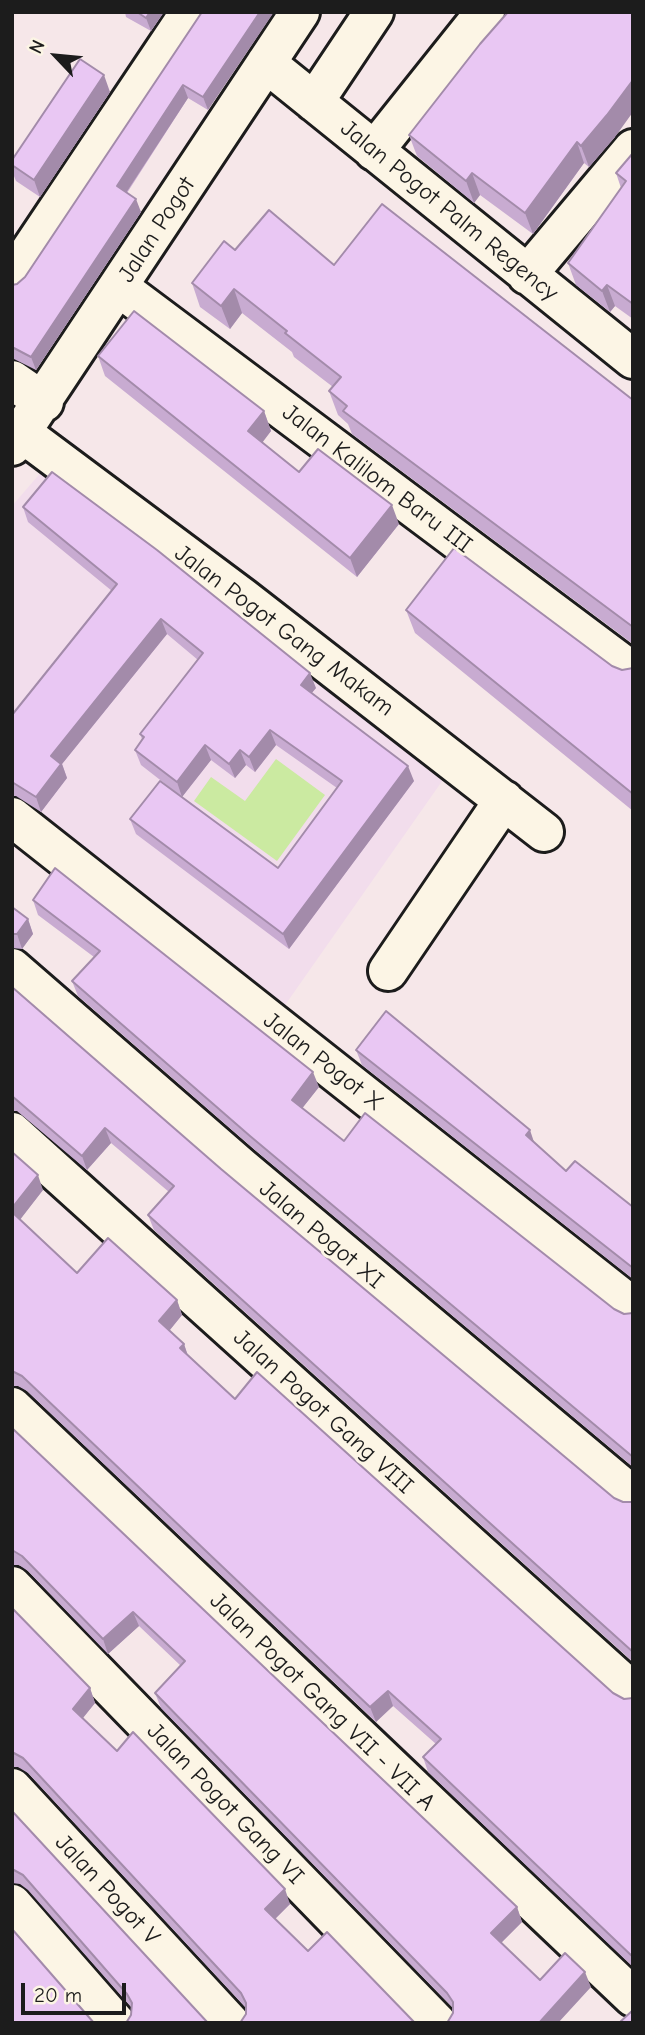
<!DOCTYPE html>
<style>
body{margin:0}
#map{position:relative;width:645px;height:2035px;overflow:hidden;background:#f6e7e9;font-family:"Comic Neue",sans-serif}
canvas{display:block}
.frame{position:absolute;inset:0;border:14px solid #1c1c1c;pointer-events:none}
.north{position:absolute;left:21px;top:21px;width:70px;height:70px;-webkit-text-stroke:5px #fcf5e5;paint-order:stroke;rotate:296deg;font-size:19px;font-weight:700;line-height:28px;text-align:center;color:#1c1c1c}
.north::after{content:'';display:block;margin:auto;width:24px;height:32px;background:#1c1c1c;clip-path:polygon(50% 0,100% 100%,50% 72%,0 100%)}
.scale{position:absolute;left:21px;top:1983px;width:105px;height:32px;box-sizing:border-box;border:4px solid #1c1c1c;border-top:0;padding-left:9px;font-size:21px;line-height:24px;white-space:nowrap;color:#1c1c1c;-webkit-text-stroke:5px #fcf5e5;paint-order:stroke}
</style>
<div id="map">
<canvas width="645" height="2035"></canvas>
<div class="frame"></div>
<div class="north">N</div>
<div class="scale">20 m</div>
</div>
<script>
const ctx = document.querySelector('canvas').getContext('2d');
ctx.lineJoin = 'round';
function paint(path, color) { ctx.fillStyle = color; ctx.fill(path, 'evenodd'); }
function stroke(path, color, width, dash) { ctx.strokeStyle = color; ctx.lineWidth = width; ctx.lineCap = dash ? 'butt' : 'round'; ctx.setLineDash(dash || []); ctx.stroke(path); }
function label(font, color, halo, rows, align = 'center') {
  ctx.font = font + ' "Comic Neue",sans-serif'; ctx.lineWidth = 6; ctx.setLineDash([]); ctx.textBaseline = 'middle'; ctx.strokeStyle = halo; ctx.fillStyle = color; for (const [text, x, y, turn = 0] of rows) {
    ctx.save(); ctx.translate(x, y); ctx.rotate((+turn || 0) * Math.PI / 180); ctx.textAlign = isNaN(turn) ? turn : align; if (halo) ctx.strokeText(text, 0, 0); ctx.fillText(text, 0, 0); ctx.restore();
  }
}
const built = new Path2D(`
 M49,463L452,767L276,1018L12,813V506Z`);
const green = new Path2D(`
 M276,759L325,795L277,861L194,801L211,777L245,801Z`);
const minor = new Path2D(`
 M266,63L633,359
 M314,102L374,12
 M374,151L485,12
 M527,275L633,149
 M12,278L190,12
 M120,288L633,672
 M12,380L44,402
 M22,433L243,598L544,832
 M12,446L300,12
 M12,817L633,1307
 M12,968L241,1167L633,1496
 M388,971L504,800
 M12,1132L633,1692
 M12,1407L633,1997
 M12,1586L437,2023
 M12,1788L230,2023
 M12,1904L116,2023`);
const wall = new Path2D(`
 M125,12H164L151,31L126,17Z
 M202,12L208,110L188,98L127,193L141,212L36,370L12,358V285L17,284L25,277Z
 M110,92L40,197L16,181L12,171V160Z
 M409,135L615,137L589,167L584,163L533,234L480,195L474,203L417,156Z
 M633,153V319L615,306L610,312L576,285L568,263L621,188L616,173Z
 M235,250L334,265L633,400V644L352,434L348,424L338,415L329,391L333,387L294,357L292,352L242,313L230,329L200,307L192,283Z
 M98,356L264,411L271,431L262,442L299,472L399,524L357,577L105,376Z
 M23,507L316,688L311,693L414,781L289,949L136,834L130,819L278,868L337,788L276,745L255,772L246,765L235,778L211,760L182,797L141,765L135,750L142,739L140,734L198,660L167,634L62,764L67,778L41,812L16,796H12V715L112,591L28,522Z
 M406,610L612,666L622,670L633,668V811L415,633Z
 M33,900L319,1087L302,1108L344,1141L614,1309L624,1314L633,1313V1467L255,1150L78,996L72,981L94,957L38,915Z
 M12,907L28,919L33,934L22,949L12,948Z
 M12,987L221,1169L614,1498L623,1502H633V1662L154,1230L148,1215L169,1192L111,1143L87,1170L17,1111H12Z
 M356,1050L534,1143L566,1171L633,1207V1279L362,1065Z
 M12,1152L43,1190L20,1219L77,1273L177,1300L182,1315L169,1331L184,1344L188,1356L235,1399L613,1693L624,1699L633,1698V1967L428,1772L423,1757L436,1744L393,1706L376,1722L27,1391L18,1386H12Z
 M12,1428L517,1907L522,1922L501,1943L540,1980L591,1987L453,2013V2008L161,1708L155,1693L181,1666L139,1626L108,1654L28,1571L19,1565H12Z
 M12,1608L90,1688L95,1703L83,1718L117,1751L290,1904L275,1919L308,1951L246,2014V2008L28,1773L18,1767H12Z
 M12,1811L208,2023L131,2015L132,2008L28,1890L20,1884L12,1883Z`);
const shadedWall = new Path2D(`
 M150,12H164L151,31L146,18Z
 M260,12H274L208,110L203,97Z
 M104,75L110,92L40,197L34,180Z
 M633,80V112L615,137L589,167L581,146Z
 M183,85L188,98L122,199L117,186Z
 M577,142L584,163L533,234L525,213Z
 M472,173L480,195L474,203L466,181Z
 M136,199L141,212L36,370L31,357Z
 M607,285L615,306L610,312L602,291Z
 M234,289L242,313L230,329L221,306Z
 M264,411L271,431L256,451L248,431Z
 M392,505L399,524L357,577L350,558Z
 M161,619L167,634L62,764L67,778L41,812L36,797L51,756Z
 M310,673L316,688L306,700L301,685Z
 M270,730L276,745L255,772L249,757Z
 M205,745L211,760L182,797L177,782Z
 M240,750L246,765L235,778L229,764Z
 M408,766L414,781L289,949L283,934Z
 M28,919L33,934L22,949L17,934Z
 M313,1072L319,1087L297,1115L292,1100Z
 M105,1128L111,1143L87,1170L82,1156Z
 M530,1130L535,1145L526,1135Z
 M38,1175L43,1190L16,1225L12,1214V1208Z
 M177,1300L182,1315L165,1336L159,1321Z
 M184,1344L189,1359L180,1348Z
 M133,1612L139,1626L108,1654L103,1639Z
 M90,1688L95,1703L78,1724L73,1709Z
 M388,1691L393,1706L376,1722L370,1707Z
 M285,1889L290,1904L270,1924L265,1909Z
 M517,1907L522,1922L496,1948L491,1933Z
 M585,1972L591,1987L558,2023H539Z`);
const building = new Path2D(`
 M137,12H150L146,18Z
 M202,12H260L203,97L183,85L117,186L136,199L31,357L12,347V285L17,284L25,277Z
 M508,12H633V80L607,115L581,146L577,142L525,213L472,173L466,181L409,135L480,44Z
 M80,59L104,75L34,180L12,165V160Z
 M633,153V304L607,285L602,291L568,263L626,181L616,173Z
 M382,204L633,400V627L343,411L347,406L329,391L341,377L285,333L287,331L234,289L221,306L192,283L224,241L235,250L269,210L334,265Z
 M134,311L264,411L248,431L299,472L318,449L392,505L350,558L98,356Z
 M52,472L157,550L310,673L301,685L408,766L283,934L130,819L160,781L278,868L342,781L270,730L249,757L240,750L229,764L205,745L177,782L135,750L144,737L140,734L203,653L161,619L51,756L61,764L36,797L12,782V715L117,584L23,507Z
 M454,548L612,666L622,670L633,668V794L406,610Z
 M55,868L313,1072L292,1100L344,1141L365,1113L614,1309L624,1314L633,1313V1457L250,1136L72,981L100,951L33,900Z
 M12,907L28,919L17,934H12Z
 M12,987L221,1169L614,1498L623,1502H633V1652L148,1215L174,1186L105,1128L82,1156L12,1096Z
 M386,1011L530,1130L526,1135L566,1171L575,1161L633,1207V1268L356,1050Z
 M12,1152L38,1175L12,1208Z
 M12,1212L77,1273L108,1238L177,1300L159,1321L184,1344L180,1348L235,1399L257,1372L613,1693L624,1699L633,1698V1957L423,1757L441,1739L388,1691L370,1707L22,1376L12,1371Z
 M12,1428L517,1907L491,1933L540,1980L565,1953L585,1972L539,2023H447L453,2013V2002L447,1993L155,1693L185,1661L133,1612L103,1639L22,1556L12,1550Z
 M12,1608L90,1688L73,1709L117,1751L133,1732L285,1889L265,1909L308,1951L327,1932L415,2023H240L246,2014V2003L241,1993L23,1758L12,1752Z
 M12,1811L208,2023H126L131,2015L132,2003L127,1994L23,1875L12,1869Z
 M12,1929L94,2023H12Z
 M633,2010V2023H619Z`);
const streetNames = [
 ["Jalan Pogot Palm Regency",449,211,39],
 ["Jalan Pogot",157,230,-57],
 ["Jalan Kalilom Baru III",377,479,37],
 ["Jalan Pogot Gang Makam",284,631,37],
 ["Jalan Pogot X",323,1062,38],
 ["Jalan Pogot XI",321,1235,40],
 ["Jalan Pogot Gang VIII",323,1412,42],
 ["Jalan Pogot Gang VII - VII A",322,1702,44],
 ["Jalan Pogot Gang VI",225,1804,46],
 ["Jalan Pogot V",107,1890,47]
];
paint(built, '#f2ddec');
paint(green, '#cbeaa1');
stroke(minor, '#1c1c1c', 44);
stroke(minor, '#fcf5e5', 38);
paint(wall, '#c8abd1');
paint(shadedWall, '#a38baa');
paint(building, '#e9c7f3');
stroke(building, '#a38baa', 2);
label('24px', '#1c1c1c', '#fcf5e5', streetNames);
</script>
